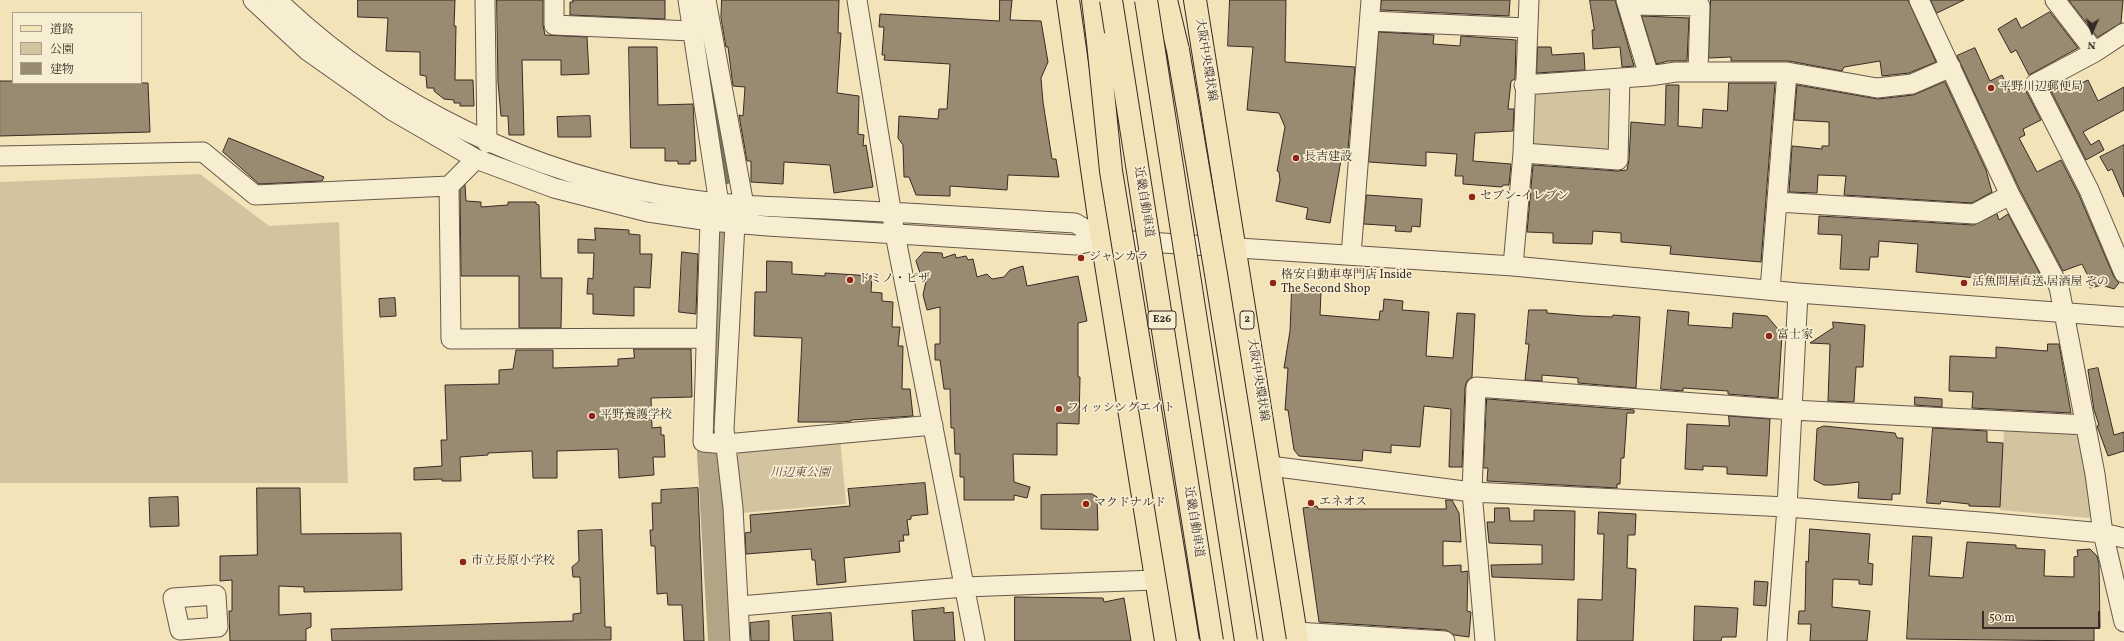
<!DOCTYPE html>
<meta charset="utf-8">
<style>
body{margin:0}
#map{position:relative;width:2124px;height:641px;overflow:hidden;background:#f2e4b8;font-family:Vollkorn,"Noto Serif JP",serif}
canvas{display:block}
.legend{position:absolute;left:12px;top:12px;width:130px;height:72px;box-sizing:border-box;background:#f7edd1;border:1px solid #aa9f8c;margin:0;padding:5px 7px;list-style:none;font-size:12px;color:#372a25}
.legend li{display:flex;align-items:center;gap:8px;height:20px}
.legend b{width:20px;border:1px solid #aa9f8c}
.north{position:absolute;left:2072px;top:12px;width:40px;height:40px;-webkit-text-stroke:3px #f7edd1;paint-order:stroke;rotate:182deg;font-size:11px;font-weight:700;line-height:16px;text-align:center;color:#372a25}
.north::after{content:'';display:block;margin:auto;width:14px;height:18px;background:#372a25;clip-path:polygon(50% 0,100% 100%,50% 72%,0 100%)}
.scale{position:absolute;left:1982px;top:611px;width:118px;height:18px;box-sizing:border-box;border:2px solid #372a25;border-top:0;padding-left:5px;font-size:12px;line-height:14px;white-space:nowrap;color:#372a25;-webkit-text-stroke:3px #f7edd1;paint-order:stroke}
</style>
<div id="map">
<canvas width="2124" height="641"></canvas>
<ul class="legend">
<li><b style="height:5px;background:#f2e4b8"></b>道路</li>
<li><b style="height:11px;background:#d2c49f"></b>公園</li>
<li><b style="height:11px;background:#988b71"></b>建物</li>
</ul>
<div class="north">N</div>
<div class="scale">50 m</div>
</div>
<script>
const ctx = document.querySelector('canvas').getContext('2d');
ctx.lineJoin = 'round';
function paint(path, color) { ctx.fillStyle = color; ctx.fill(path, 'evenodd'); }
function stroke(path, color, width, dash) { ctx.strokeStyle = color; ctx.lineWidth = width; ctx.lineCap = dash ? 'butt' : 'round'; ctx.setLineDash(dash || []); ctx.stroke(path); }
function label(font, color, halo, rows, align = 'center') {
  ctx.font = font + ' Vollkorn,"Noto Serif JP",serif'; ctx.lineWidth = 3.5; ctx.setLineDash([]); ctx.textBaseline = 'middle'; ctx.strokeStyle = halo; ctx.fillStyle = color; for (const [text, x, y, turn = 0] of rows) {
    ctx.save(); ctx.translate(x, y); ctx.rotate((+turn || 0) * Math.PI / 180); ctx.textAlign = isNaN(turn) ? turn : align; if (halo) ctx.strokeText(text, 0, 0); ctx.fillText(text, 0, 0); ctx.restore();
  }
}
const green = new Path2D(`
 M1611,83L1614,149L1608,155L1533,148L1530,96L1535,91Z
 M200,174L269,226L339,222L348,483H0V182Z
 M2004,429L2074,433L2082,439L2095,512L2089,518L2000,510Z
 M840,437L846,504L740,513L736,450Z`);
const stream = new Path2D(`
 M704,39L727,182`);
const river = new Path2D(`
 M712,430L724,239
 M711,453L722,641`);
const building = new Path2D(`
 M358,0H455L454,26H456L455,80H473L474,106H460V103H454V100L444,99L434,91V88H427L426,76L420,75V52L386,51L388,18L358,17Z
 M497,0H543V25L545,35L587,37L589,74L561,75V60H522L524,135H509L508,116H501L498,82Z
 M573,0H665V19L570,15V2H573Z
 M722,0H839L838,33H841L837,93L859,96L858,134L864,135L863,146L866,145L873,187L834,193L830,165L784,162L783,184L751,182V161H747L739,115L743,116L745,87L733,86L728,47H726L721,18Z
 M1000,0H1012L1010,20L1041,21L1048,62L1041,78L1043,102L1052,159H1056L1059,177L1008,175L1007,190L950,186V196L916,195L909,177H904L903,145L898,138L899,116L938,119L939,109H947L950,64L884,60L885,55H882L884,27H879L880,14L999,21Z
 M1230,0H1286L1285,62L1355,67L1347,161L1341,160L1330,223L1306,219L1308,208L1276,201L1280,180L1279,172L1277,171L1285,127L1279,113L1247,110L1253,47L1228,46Z
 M1382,0H1510L1509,16L1381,10Z
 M1590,0H1615L1634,66L1622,67L1620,47L1593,49L1592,30H1594Z
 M1711,0H1908L1936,62L1909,73L1882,76L1880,61L1844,67L1842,71L1789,61H1731V57L1709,58Z
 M1931,0H1964L1937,13Z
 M2069,0H2123L2121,23L2098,37Z
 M2050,12L2078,48L2029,75L2016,50L2011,53L1998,29L2016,18L2021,28Z
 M1642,16L1689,18L1687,61H1668L1657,64Z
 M1379,32L1434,35L1433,44L1460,46L1461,36L1516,40L1515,79L1511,81L1508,109H1514L1513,131L1475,133L1473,161L1511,164L1509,185H1503L1502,187L1463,184V176H1455L1457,154L1426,152V166L1369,162Z
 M629,47H657L658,105L693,104L696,161H690V164H678V161H665V148H631Z
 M1538,47H1551L1552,55L1584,53L1585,70L1537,73Z
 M1975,48L1990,81L2002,75L2009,90L2024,83L2025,89L2041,120L2023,129L2025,135L2019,138L2037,172L2061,160L2079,195L2114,277L2119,283L2114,289L2102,285L2090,288L2091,282L2082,264L2063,271L2020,190L1957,56Z
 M2067,79L2071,88L2088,80L2098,101L2124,87V110L2083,132L2091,145L2099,140L2104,150L2086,160L2050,89Z
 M0,81H13V83H148L150,132L0,136Z
 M1945,82L1986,170L1992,192L1972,203L1844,195L1846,176L1818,175L1817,193L1789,192L1792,146L1822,149V146H1829V122L1794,120L1797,85L1878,99L1913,95Z
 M1729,83H1775L1761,262L1670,254L1671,246L1621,242V233L1593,231L1592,244L1553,243V233L1527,232L1533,165L1617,171L1627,170L1629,160L1631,122L1665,125L1666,85H1679L1678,126L1702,128L1703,109L1727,111Z
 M590,116L591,137H558L557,117Z
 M229,138L324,177L322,181L259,184L223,152Z
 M2124,145V197L2112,169L2108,171L2100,157Z
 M465,185L466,201L481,202V207L508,205V202H536V204L539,205L541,278H562L561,328H519V276H461L460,190Z
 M1367,195L1422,199L1420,227L1412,226L1411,232L1395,231L1396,226L1364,224Z
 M1997,214L1999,220L2008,214L2046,285L1916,272L1918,244L1879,241L1878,257H1870L1869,270L1840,269L1842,235L1818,234L1819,216L1973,225Z
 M595,228L629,230V234L640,235V254H652L650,288L634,287V316L593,314V294H587L588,278L593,279L594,253H578V239L595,240Z
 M682,252L698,254L696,314L679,312Z
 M924,252L942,253L943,258L955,254L956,258L966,256L968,260L973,259L977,277L987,274L992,279L1004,277L1010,270L1023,266L1027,286L1078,276L1087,321L1078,323V377H1080L1079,424L1057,423V455L1013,454L1014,482L1030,487L1027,498L1014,495V500H964V477H960V454H955L954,428H951L950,389H944L940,360H935V344H940V307L927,310L923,295L928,272L920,273L916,261Z
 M767,261L792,262V274L825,276V273L872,276L871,292L882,293V301L893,302L892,327H900L898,346H903L902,389H910L913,416L851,420V421L841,422H798L802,338L754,336L755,292H766Z
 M1292,290L1321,292L1320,315L1379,320L1380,311H1383L1384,299L1403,301L1402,310L1429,312L1426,356L1453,358L1457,313L1475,314L1472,377L1467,381L1465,387L1462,467H1449L1451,409L1424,406L1420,447L1391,445V453L1363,450L1362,461L1299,456L1294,450L1288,410H1285L1288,368H1284L1290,331Z
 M395,298L396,316L380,317L379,299Z
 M1529,310H1547V313L1583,316L1612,317L1613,315L1640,317L1636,388L1578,383V378L1542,375V381L1525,380L1529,344H1526Z
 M1668,310L1689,312L1688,325L1732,328L1733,313L1767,316L1782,334L1778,398L1728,394V391L1683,388V391L1661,389Z
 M1833,322L1865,325L1863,367H1856L1854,402L1828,401L1830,344L1810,343L1833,328Z
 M2048,344H2059L2071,413L1972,408L1973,392L1949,391L1950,356L1996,358V347L2047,351Z
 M634,349H691L692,397L651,398L652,428L661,427V435H664L665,457H653L654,475L619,478L618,449L557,451V478H533L532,451L488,453V455L460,457L461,481H442V479L414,480V468L442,466L441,440H447L445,385L499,384V370L513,369L516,350H553V368L618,366V359L634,358Z
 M2098,368L2114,435L2124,432V451L2108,456L2097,426L2099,425L2094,410L2088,370Z
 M1915,397L1942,399V407L1915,405Z
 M1487,399L1634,410V413H1627L1624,458H1621L1620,484H1617V488L1487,481L1488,468H1484Z
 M1729,416L1770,419L1767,476L1727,474V467L1703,466V470L1685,469L1687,424L1729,426Z
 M1824,426L1895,433L1897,438H1903L1900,494H1892V500L1858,498L1859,482L1833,485H1824L1814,480L1817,429Z
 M1933,428L1987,431V442L2003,443L2000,507L1969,506V504L1941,501L1940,504L1927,503Z
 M925,483L928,514L911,516V519L907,520L909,535H903L904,541H899L900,552L844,558L846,582L817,585L815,560H812L811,549L746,554L745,533L751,532L750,515L850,506L848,489Z
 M257,488H300L301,534L401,533L402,590L304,592V587L279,586V615L311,613V627L306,629V641H230L229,611H232V580L220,581V556L257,555Z
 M698,488L704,641H684L682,605H668L667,593L657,594L655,546H651L650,530H653L652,503H661V490Z
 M1092,494L1097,497L1098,530L1041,529V495Z
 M178,497L179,526L150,527L149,498Z
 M1446,500H1452L1459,513L1461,542L1443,541V566L1461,565V572L1468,571L1467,611L1471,612L1469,637L1454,635L1446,630L1319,622L1303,508L1317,506L1318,509H1446Z
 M1495,508H1509L1510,521H1534V510L1575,511L1574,580L1492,577L1491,565L1542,564V545L1489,543L1487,522H1494Z
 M1599,512L1636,514L1635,535H1628L1627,568L1636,569L1633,641H1577L1578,599L1602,600L1604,534H1598Z
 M1810,529L1870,534L1868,563L1873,564L1872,585L1859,584V580L1833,579L1832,607L1870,611L1867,641H1810L1811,624H1798L1799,611H1805L1806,561L1808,562Z
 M602,530L605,627H611V640L332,641L331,629L573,621V614L581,613L580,577H573L572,567L579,561L578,531Z
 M1913,536L1932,537L1929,576L1963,578L1967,542L2016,545V548L2045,550L2044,576L2074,577V557L2078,556L2077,550L2090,549L2097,556L2099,564L2100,628H2094V641L1907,639Z
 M1755,581L1768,582L1766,606L1754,605Z
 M1015,597L1103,598L1104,602L1124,598L1131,641H1015Z
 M1695,606L1738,608L1736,637H1722L1721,641H1694Z
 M944,608V613L953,612L955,641H914L912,611Z
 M831,613L833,641H794L792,616Z
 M769,621V641H751L750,623Z`);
const minor = new Path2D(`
 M253,0L308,51L393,111L476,159L554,188L648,212L710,221L767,226L1076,245L1102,239L1513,266L1798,293L2124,317
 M277,0C388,107 534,176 686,199C738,207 792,207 844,210C921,213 998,219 1075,223L1102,239
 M485,0L487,143
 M554,0V25L692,31
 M688,0L719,204
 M706,0L744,205
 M857,0L895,234L975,641
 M1626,0L1649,76
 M1919,0L2010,195L2059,287L2095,474L2103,533L2124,622
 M2055,0L2095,52
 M1628,5L1700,6L1698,72
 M1370,21L1527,28
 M2124,33L2095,52L2035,84L2089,190L2124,273
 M1524,85L1649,76L1676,72H1787L1877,88L1912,84L1951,67
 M1523,153L1618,160L1620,78
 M0,156L203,152L255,195L449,186L476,159
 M449,186L451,339L706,338
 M1777,202L1974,214L2010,195
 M710,221L703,442L726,444L933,425
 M735,224L724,429L733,508L740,641
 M1351,255L1371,0
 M1513,266L1523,153L1529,0
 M1770,290L1787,72
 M1270,466L1472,492L1787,507L1993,523L2103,533L2124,538
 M216,595L218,627L180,630L173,598Z
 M740,606L964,587L1156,580
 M1296,632L1445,641
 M1485,641L1472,492L1476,387L1792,410L2086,425
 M1777,641L1787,507L1798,293`);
const major = new Path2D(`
 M1068,0L1102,239L1166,641
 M1195,0L1297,641`);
const highway = new Path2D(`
 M1093,0L1098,42
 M1166,0L1178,50`);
const highwayBridge = new Path2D(`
 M1111,0L1212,641
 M1146,0L1246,641
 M1098,42L1111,171L1188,641
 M1178,50L1216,274L1275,641`);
const markers = [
 [1991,88,4,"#8f2418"],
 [1296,158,4,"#8f2418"],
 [1472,197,4,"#8f2418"],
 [1081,258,4,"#8f2418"],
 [850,280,4,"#8f2418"],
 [1273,283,4,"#8f2418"],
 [1964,283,4,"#8f2418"],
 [1769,336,4,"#8f2418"],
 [1059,409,4,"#8f2418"],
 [592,416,4,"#8f2418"],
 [1311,503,4,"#8f2418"],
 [1086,504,4,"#8f2418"],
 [463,562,4,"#8f2418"]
];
const shields = [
 [1162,320,28],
 [1247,320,14]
];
const shieldNames = [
 ["E26",1162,320],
 ["2",1247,320]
];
const streetNames = [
 ["大阪中央環状線",1205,60,81],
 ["近畿自動車道",1143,202,81],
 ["大阪中央環状線",1257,380,81],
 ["近畿自動車道",1193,522,81]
];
const poiNames = [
 ["平野川辺郵便局",1999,88],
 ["長吉建設",1304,158],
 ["セブン-イレブン",1480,197],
 ["ジャンカラ",1089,258],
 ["格安自動車専門店 Inside",1281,276],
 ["The Second Shop",1281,290],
 ["ドミノ・ピザ",858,280],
 ["活魚問屋直送 居酒屋 ぞの",1972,283],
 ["富士家",1777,336],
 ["フィッシングエイト",1067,409],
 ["平野養護学校",600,416],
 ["エネオス",1319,503],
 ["マクドナルド",1094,504],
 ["市立長原小学校",471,562]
];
const parkNames = [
 ["川辺東公園",800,474]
];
paint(green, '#d2c49f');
stroke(stream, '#81745f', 4.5);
stroke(river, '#b2a586', 28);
paint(building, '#988b71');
stroke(building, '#372a25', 1);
stroke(minor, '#66584a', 21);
stroke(major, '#372a25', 24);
stroke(highway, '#372a25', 24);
stroke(minor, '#f7edd1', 19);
stroke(major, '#f2e4b8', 22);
stroke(highway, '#f2e4b8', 22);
stroke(highwayBridge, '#372a25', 24, []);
stroke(highwayBridge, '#f2e4b8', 22);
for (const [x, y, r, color] of markers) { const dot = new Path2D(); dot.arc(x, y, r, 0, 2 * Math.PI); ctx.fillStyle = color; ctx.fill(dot); stroke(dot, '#f7edd1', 1.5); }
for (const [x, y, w] of shields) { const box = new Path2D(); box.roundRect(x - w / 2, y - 9, w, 18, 3); ctx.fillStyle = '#f7edd1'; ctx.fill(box); stroke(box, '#372a25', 1); }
label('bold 11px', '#372a25', null, shieldNames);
label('12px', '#372a25', '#f7edd1', streetNames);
label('12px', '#372a25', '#f7edd1', poiNames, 'left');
label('italic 12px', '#5e5044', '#f7edd1', parkNames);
</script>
